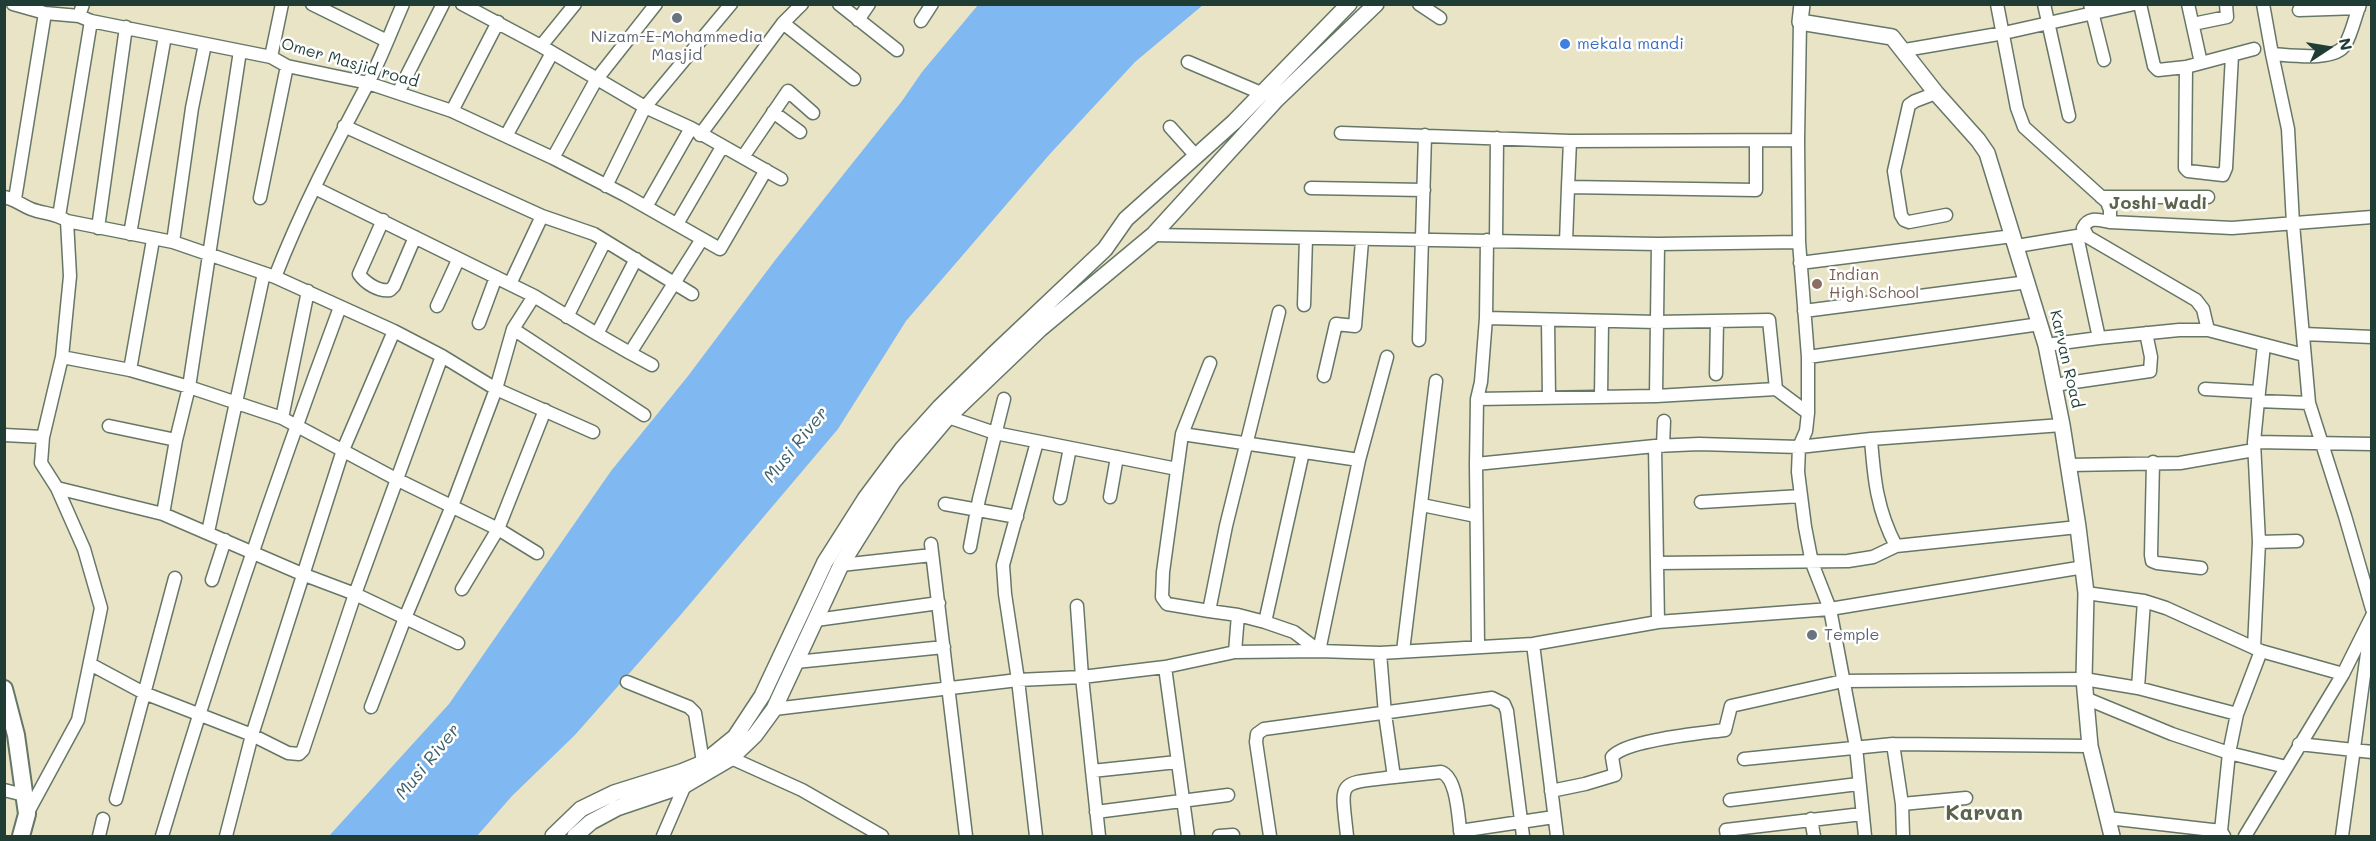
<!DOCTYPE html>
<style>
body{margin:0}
#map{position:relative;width:2376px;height:841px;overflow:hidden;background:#e9e4c6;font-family:Mali,sans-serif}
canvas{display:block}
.frame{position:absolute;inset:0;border:6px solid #1f3d34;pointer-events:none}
.north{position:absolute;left:2298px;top:18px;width:60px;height:60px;-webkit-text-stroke:4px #fff;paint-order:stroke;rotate:78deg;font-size:16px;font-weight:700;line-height:24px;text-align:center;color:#1f3d34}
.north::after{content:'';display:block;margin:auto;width:21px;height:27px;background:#1f3d34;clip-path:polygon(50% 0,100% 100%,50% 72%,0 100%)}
</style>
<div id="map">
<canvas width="2376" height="841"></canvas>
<div class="frame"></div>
<div class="north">N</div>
</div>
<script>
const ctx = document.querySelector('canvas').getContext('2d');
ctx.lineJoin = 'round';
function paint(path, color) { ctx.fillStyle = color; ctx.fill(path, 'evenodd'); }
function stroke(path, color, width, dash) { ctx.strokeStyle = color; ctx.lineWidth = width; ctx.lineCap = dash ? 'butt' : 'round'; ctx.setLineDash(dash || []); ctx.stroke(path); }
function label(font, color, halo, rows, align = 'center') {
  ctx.font = font + ' Mali,sans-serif'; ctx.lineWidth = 5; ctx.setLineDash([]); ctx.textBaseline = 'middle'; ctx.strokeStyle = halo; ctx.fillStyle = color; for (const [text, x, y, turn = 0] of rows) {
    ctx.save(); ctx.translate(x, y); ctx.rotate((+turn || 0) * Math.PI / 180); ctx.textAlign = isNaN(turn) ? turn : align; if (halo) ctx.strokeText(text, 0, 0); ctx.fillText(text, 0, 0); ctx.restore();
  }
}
const water = new Path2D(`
 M978,5H1203L1135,62L1049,155L906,321L838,429L678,618L575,735L512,796L477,836H329L449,704L611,471L688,376L776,259L902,101L922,72Z`);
const minor = new Path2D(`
 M13,4L45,13L79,16L91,21L271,57L287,66L368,83L452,111L553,158L625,195L720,249L766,170
 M312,4L387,41
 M462,4L541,46L645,107L691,128L781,179
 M839,4L897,50
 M1419,4L1440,18
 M1997,4L2017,108L2024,127L2107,202L2110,210V222C2099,220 2089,216 2083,228L2088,237L2196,300L2203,309L2208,330L2304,355
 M2044,4L2069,116
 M2090,4L2104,60
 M2140,4L2154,66L2158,70L2186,67L2254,49
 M2188,4L2201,63
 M2263,4L2272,54L2288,129L2293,224L2309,403L2345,516L2372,609
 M2299,10L2359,8
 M79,16L83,4
 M858,20L869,4
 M921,21L932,4
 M1800,22L1798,140L1799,242L1808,357V413L1806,431L1799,447L1798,472L1805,527L1812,563L1830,609L1856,747L1865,836
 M783,23L854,79
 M2193,24L2227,17L2226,4
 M541,46L575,4
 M1905,50L2004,33L2134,4
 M2272,54C2290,55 2334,62 2345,45C2352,33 2355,17 2360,4
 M271,57L282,4
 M1188,62L1261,93
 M2186,67L2185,168L2188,171L2223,175L2226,168L2232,55
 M398,93L443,4
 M1936,93L1915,101L1909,105L1894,171L1901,215L1904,220L1909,222L1946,215
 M452,111L498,22
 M773,112L800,132
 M344,126L542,216L594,234L692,294
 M1170,127L1196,156
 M1341,133L1570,141L1798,140
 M700,135L783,23L802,4
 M506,136L552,53
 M743,157L788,91L813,113
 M553,158L596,80L656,4
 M606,186L645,107L731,4
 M1568,187L1570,141
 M315,188L534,296L597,334L636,259
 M1311,188L1424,190
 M4,197C15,199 21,205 31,209C44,214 56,213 67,221L173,242L275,277L394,331L442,356L496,389L593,432
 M2101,197H2208
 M260,198L287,66
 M15,199L45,13
 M646,207L691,128
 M59,216L91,21
 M383,220L359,274C365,283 379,292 390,290L394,286L415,237
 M2110,222L2232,228L2372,217
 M677,224L722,147
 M98,228L126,27
 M130,234L165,36
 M1153,235L1658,244L1799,242
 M1496,240L1497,138
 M173,242L192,108L205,44
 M1566,242L1568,187L1756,190V142
 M2017,246L2077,236L2099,338L2046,345
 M1800,263L2013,236
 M275,277C301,210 334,147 367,85C381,59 391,31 403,4
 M510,284L542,216
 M1304,305L1306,238
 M437,306L458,260
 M1804,311L2028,282
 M567,317L605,241
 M1486,318L1657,322L1769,320L1776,389L1808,413
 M1548,321L1549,398
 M479,323L496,277
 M513,329L644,415
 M597,334L630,353L702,239
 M2304,334L2372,337
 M2099,338L2179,330H2208
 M1419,340L1425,135
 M2264,345L2258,401L2309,403
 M630,353L652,365
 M62,357L130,370L189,387L282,418L396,479L498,529L537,553
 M1808,357L2040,324
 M130,370L153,240
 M1716,374L1717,321
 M1324,376L1336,324L1355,326L1362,241
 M2054,385L2150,371L2151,357L2146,333
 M2205,389L2259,392
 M1656,396L1658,244
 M1601,397L1602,322
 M1477,399L1656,396L1776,389
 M948,417L995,433L1177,469
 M282,418L308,291
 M109,426L176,440
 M1182,434L1359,460
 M4,435L43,437
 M1871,439C1874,479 1877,510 1896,546
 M2254,442L2372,444
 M1655,446L1658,622
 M1663,446L1664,421
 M2153,462L2151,555L2152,561L2157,563L2201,568
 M1476,464L1655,446L1699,444L1799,447L1871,439L2062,425
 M2069,465L2180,463L2254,450
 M57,488L163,514L302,574L355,594L458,643
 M1110,497L1117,457
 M1060,498L1070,448
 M1701,502L1801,496
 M945,504L1017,517
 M1422,505L1476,516
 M163,514L176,440L189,387L240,51
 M208,532L264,273
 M2259,542L2297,541
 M931,544L966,836
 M970,547L979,499L1004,399
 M1657,563L1848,561L1873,557L1896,546L2078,527
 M841,565L932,555
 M212,580L225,540
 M462,589L498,529L545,410
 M2086,593L2144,601L2166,608L2261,651L2343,674
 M1077,606L1082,677L1099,836
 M1209,611L1167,604L1162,597L1163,572L1182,434L1210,363
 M1238,615L1265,622L1294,632L1319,651L1359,460L1387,357
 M816,620L939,603
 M1265,622L1303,452
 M1533,644L1557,836
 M1478,647L1476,464L1477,399L1481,382L1486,318L1487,240
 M2254,648L2259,542L2254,442L2258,401
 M1403,651L1436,381
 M1235,652L1238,615L1209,611L1226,526L1279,312
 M796,662L944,647
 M90,664L144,693L252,735L288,753L299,754L303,750L355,594L442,356
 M1165,667L1188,836
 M627,682L689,707L695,713L704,768
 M2138,688L2144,601
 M2085,698L2172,734L2229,753L2286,767
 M371,707L405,618L452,506L496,389L513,329L534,296
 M774,709L1018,680L1082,677L1165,667L1235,652L1319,651L1380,653L1533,644L1658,622L1830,609L2084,567
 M1893,744L1902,804L1903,836
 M2299,744L2372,752
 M731,758L802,790L882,836
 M1744,759L1893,744L2090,746
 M1092,771L1177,762
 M1394,777L1441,772C1458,778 1458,820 1461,836
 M4,790L24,795
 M1551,791L1585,784L1615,775L1612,757C1625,740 1703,733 1725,730L1731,706L1843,681L2084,679L2138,688L2237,714
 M116,799L175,578
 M1730,800L1858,784
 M1902,804L1966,798
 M1096,812L1228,795
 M27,814L78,720L101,608L84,549L57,488L41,463L43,437L62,357L70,276L67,221
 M2108,818L2221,831
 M1811,819L1814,836
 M1460,831L1554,817
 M99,836L103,819
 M162,836C215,658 275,482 340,307
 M226,836L252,735L343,450L394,331
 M663,836L685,785
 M1036,836L1018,680L1005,594L1003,565L1037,442
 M1219,836L1233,835
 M1270,836L1256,742L1257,734L1264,729L1492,698L1504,704L1507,711L1523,836
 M1347,836C1341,779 1336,784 1394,777L1385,714L1380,653
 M1727,836L1726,830L1862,814
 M2224,836L2221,831L2229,753L2237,714L2261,651
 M2245,836L2343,674L2372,616
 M2342,836L2371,624`);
const tertiary = new Path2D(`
 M1802,4L1800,22L1892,37L1936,93L1978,140L1987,153L2046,345L2062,425L2078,527L2086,593L2084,679L2090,746L2112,836
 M553,836L581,809L614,793L681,772L703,763L735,737L762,696L825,562L865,499L903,448L940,407L995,353L1105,249L1126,219L1234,122L1349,4
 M575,836L591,822L617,808L685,785L731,758L755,735L774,709L841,565L893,482L948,417L1040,329L1153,235L1277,99L1376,4`);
const secondary = new Path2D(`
 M4,689L16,735L27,814L21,836`);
const markers = [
 [677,18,6,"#6b7280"],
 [1565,44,6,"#3f7fe0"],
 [1817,284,6,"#8d6e63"],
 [1812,635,6,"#6b7280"]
];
const worshipNames = [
 ["Nizam-E-Mohammedia",677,37],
 ["Masjid",677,55],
 ["Temple",1824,635,"left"]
];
const shopNames = [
 ["mekala mandi",1577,44]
];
const streetNames = [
 ["Omer Masjid road",350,63,16],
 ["Karvan Road",2066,359,77]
];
const educationNames = [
 ["Indian",1829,275],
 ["High School",1829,293]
];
const neighbourhoodNames = [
 ["Joshi Wadi",2158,203]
];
const waterNames = [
 ["Musi River",796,445,-51],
 ["Musi River",428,762,-51]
];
const districtNames = [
 ["Karvan",1984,813]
];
paint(water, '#80b9f1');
stroke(minor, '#667767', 15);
stroke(tertiary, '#667767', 18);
stroke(secondary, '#667767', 20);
stroke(minor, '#fff', 12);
stroke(tertiary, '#fff', 15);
stroke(secondary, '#fff', 16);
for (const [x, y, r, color] of markers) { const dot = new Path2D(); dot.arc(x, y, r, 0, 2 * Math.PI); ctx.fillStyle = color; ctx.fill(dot); stroke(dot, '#fff', 2); }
label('16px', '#5b616d', '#fff', worshipNames);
label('16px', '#366cbe', '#fff', shopNames, 'left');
label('16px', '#1f3d34', '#fff', streetNames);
label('16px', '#785e54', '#fff', educationNames, 'left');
label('bold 18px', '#5c644e', '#fff', neighbourhoodNames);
label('italic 18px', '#3c626d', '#fff', waterNames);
label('bold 22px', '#5c644e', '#fff', districtNames);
</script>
